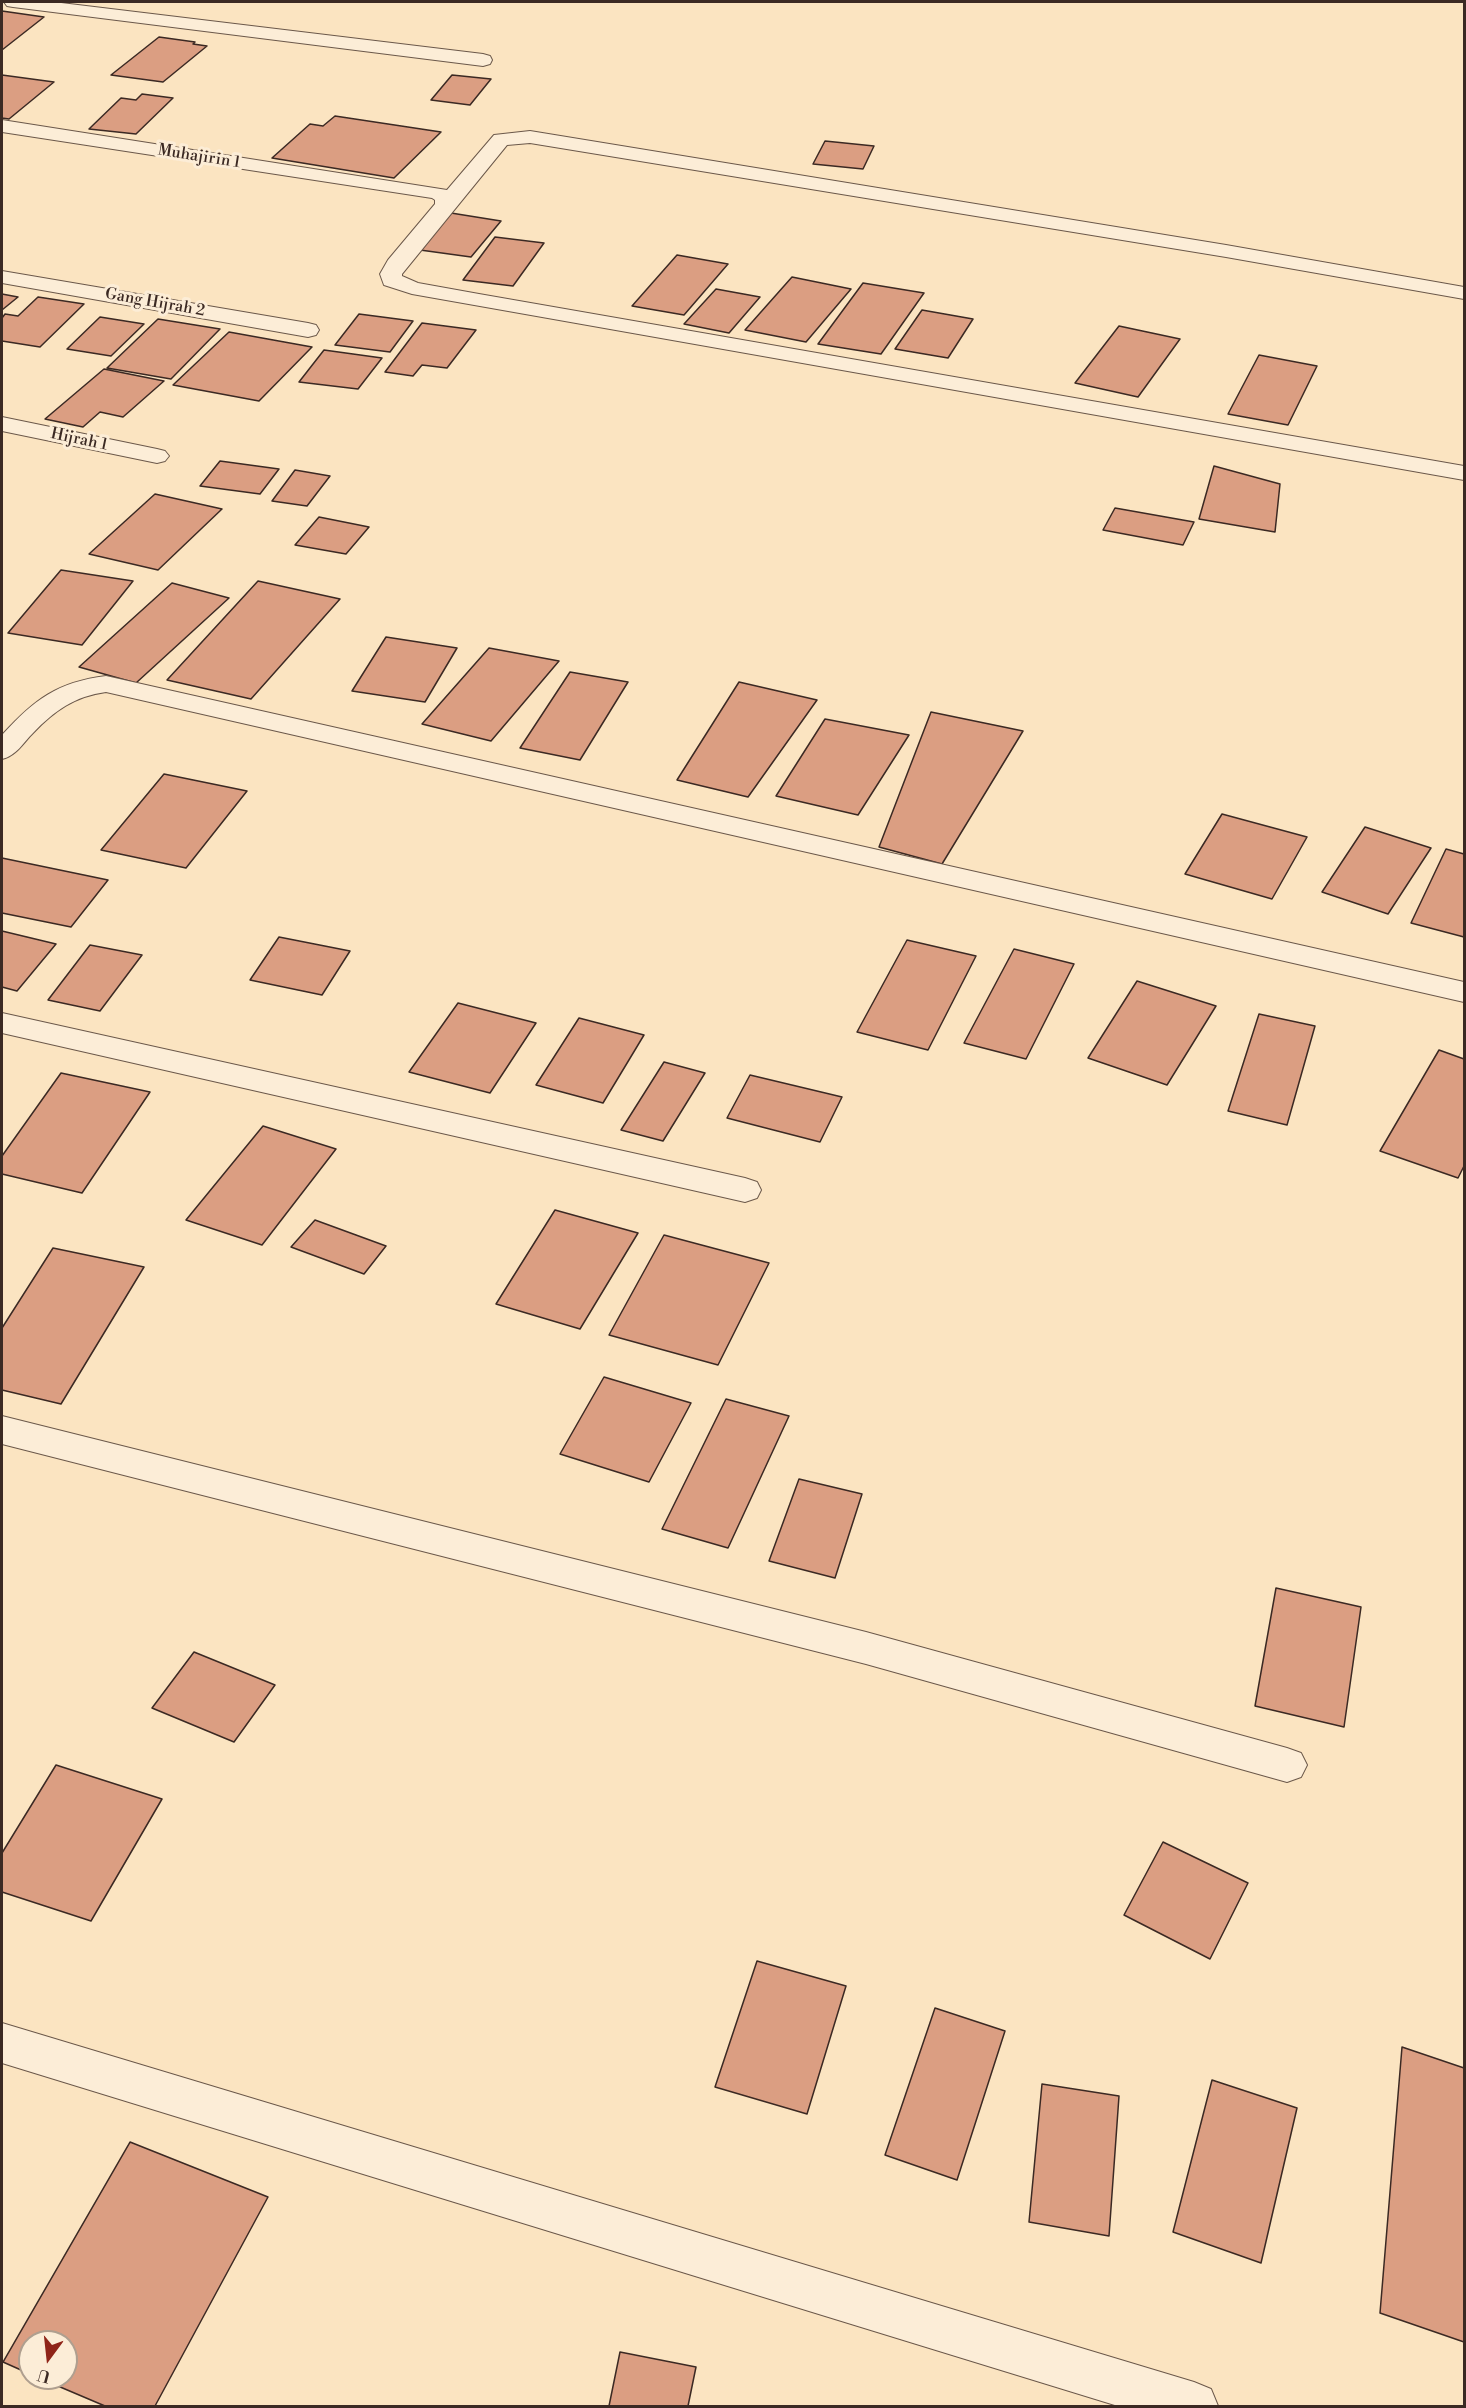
<!DOCTYPE html>
<style>
body{margin:0}
#map{position:relative;width:1466px;height:2408px;overflow:hidden;background:#fbe4c1;font-family:"Libre Bodoni",serif}
canvas{display:block}
.frame{position:absolute;inset:0;border:3px solid #3b2923;pointer-events:none}
.north{position:absolute;left:18px;top:2330px;width:60px;height:60px;box-sizing:border-box;background:#fcedd7;border:2px solid #af9f8f;border-radius:50%;rotate:195deg;font-size:16px;font-weight:700;line-height:24px;text-align:center;color:#3b2923}
.north::after{content:'';display:block;margin:auto;width:21px;height:27px;background:#8f2418;clip-path:polygon(50% 0,100% 100%,50% 72%,0 100%)}
</style>
<div id="map">
<canvas width="1466" height="2408"></canvas>
<div class="frame"></div>
<div class="north">U</div>
</div>
<script>
const ctx = document.querySelector('canvas').getContext('2d');
ctx.lineJoin = 'round';
function paint(path, color) { ctx.fillStyle = color; ctx.fill(path, 'evenodd'); }
function stroke(path, color, width, dash) { ctx.strokeStyle = color; ctx.lineWidth = width; ctx.lineCap = dash ? 'butt' : 'round'; ctx.setLineDash(dash || []); ctx.stroke(path); }
function label(font, color, halo, rows, align = 'center') {
  ctx.font = font + ' "Libre Bodoni",serif'; ctx.lineWidth = 6; ctx.setLineDash([]); ctx.textBaseline = 'middle'; ctx.strokeStyle = halo; ctx.fillStyle = color; for (const [text, x, y, turn = 0] of rows) {
    ctx.save(); ctx.translate(x, y); ctx.rotate((+turn || 0) * Math.PI / 180); ctx.textAlign = isNaN(turn) ? turn : align; if (halo) ctx.strokeText(text, 0, 0); ctx.fillText(text, 0, 0); ctx.restore();
  }
}
const building = new Path2D(`
 M2,11L44,17L2,50Z
 M159,37L195,42L193,44L207,46L163,82L111,75Z
 M2,75L54,82L9,119L2,118Z
 M452,75L491,79L470,105L431,100Z
 M142,94L173,98L136,134L89,129L121,98L136,100Z
 M335,116L441,132L394,178L272,158L310,124L323,126Z
 M825,141L874,146L863,169L813,164Z
 M451,213L501,221L471,257L420,250Z
 M495,237L544,243L513,286L463,280Z
 M677,255L728,264L684,315L632,306Z
 M792,277L851,289L806,342L745,330Z
 M863,283L924,293L881,354L818,344Z
 M716,289L760,297L729,333L684,324Z
 M2,294L18,297L2,310Z
 M38,297L84,304L40,347L2,341V318L5,314L18,316Z
 M922,310L973,319L948,358L895,349Z
 M359,314L413,321L390,352L335,345Z
 M100,317L144,324L111,356L67,349Z
 M158,319L220,329L171,379L107,368Z
 M422,323L476,330L447,368L422,365L413,376L385,372Z
 M1119,326L1180,339L1138,397L1075,383Z
 M229,332L312,347L259,401L173,385Z
 M324,350L382,358L358,389L299,382Z
 M1259,355L1317,366L1288,425L1228,414Z
 M104,369L164,381L123,417L100,412L83,427L45,419Z
 M220,461L279,469L260,494L200,486Z
 M1214,466L1280,484L1275,532L1199,519Z
 M295,470L330,476L307,506L272,501Z
 M155,494L222,509L158,570L89,554Z
 M1115,508L1194,522L1183,545L1103,530Z
 M319,517L369,527L346,554L295,545Z
 M61,570L133,581L82,645L8,633Z
 M258,581L340,599L251,699L167,680Z
 M172,583L229,598L136,683L79,667Z
 M386,637L457,648L425,702L352,691Z
 M489,648L559,661L491,741L422,724Z
 M570,672L628,682L580,760L520,748Z
 M739,682L817,700L748,797L677,780Z
 M931,712L1023,731L942,864L879,847Z
 M825,719L909,735L858,815L776,796Z
 M164,774L247,791L186,868L101,850Z
 M1222,814L1307,837L1272,899L1185,874Z
 M1365,827L1431,848L1388,914L1322,892Z
 M1446,849L1464,854V937L1411,923Z
 M2,858L108,880L71,927L2,913Z
 M2,931L56,944L17,991L2,987Z
 M279,937L350,951L322,995L250,980Z
 M907,940L976,956L928,1050L857,1032Z
 M90,945L142,955L100,1011L48,1000Z
 M1014,949L1074,964L1026,1059L964,1043Z
 M1137,981L1216,1006L1167,1085L1088,1058Z
 M458,1003L536,1023L490,1093L409,1072Z
 M1259,1014L1315,1026L1287,1125L1228,1111Z
 M579,1018L644,1035L603,1103L536,1085Z
 M1439,1050L1464,1059V1166L1458,1178L1380,1151Z
 M664,1062L705,1073L663,1141L621,1130Z
 M61,1073L150,1092L82,1193L2,1174V1156Z
 M750,1075L842,1097L820,1142L727,1118Z
 M263,1126L336,1149L262,1245L186,1220Z
 M555,1210L638,1233L580,1329L496,1304Z
 M315,1220L386,1246L364,1274L291,1247Z
 M664,1235L769,1263L718,1365L609,1335Z
 M53,1248L144,1267L61,1404L2,1390V1328Z
 M604,1377L691,1403L649,1482L560,1454Z
 M726,1399L789,1416L728,1548L662,1529Z
 M799,1479L862,1494L835,1578L769,1561Z
 M1276,1588L1361,1607L1344,1727L1255,1706Z
 M194,1652L275,1685L234,1742L152,1708Z
 M56,1765L162,1799L91,1921L2,1892V1853Z
 M1163,1842L1248,1883L1210,1959L1124,1915Z
 M757,1961L846,1986L807,2114L715,2087Z
 M935,2008L1005,2031L957,2180L885,2155Z
 M1402,2047L1464,2068V2342L1380,2313Z
 M1212,2080L1297,2108L1261,2263L1173,2232Z
 M1042,2084L1119,2096L1109,2236L1029,2222Z
 M130,2142L268,2197L155,2406H105L39,2378H66V2342H30V2374L3,2362Z
 M620,2352L696,2367L688,2406H609Z`);
const street = new Path2D(`
 M4,2H53L483,54L490,56L492,60L490,64L483,66L13,7L7,6Z
 M2,120L447,190L494,135L530,131L1226,245L1464,287V299L1226,257L530,143L507,145L402,274V276L418,283L479,294L1464,466V480L412,294L384,285L380,274L388,260L435,204V200L432,198L2,132Z
 M2,271L308,323L316,325L319,330L316,335L308,337L2,283Z
 M2,417L157,449L165,451L169,456L165,461L157,463L2,431Z
 M106,676L1464,982V1002L106,692C75,696 54,711 33,733C23,743 16,756 2,759V735C34,700 57,682 106,676Z
 M2,1013L745,1178L757,1182L761,1190L757,1198L745,1202L2,1033Z
 M2,1416L866,1632L1287,1748L1301,1753L1307,1765L1301,1777L1287,1782L866,1664L2,1444Z
 M2,2023L1194,2382L1211,2389L1218,2406H1118L2,2063Z`);
const farStreetnames = [
 ["Muhajirin 1",199,157,9],
 ["Gang Hijrah 2",155,303,10],
 ["Hijrah 1",79,440,12]
];
paint(building, '#db9e82');
stroke(building, '#3b2923', 1.5);
stroke(street, '#6b584a', 2);
paint(street, '#fcedd7');
label('16px', '#3b2923', '#fcedd7', farStreetnames);
</script>
